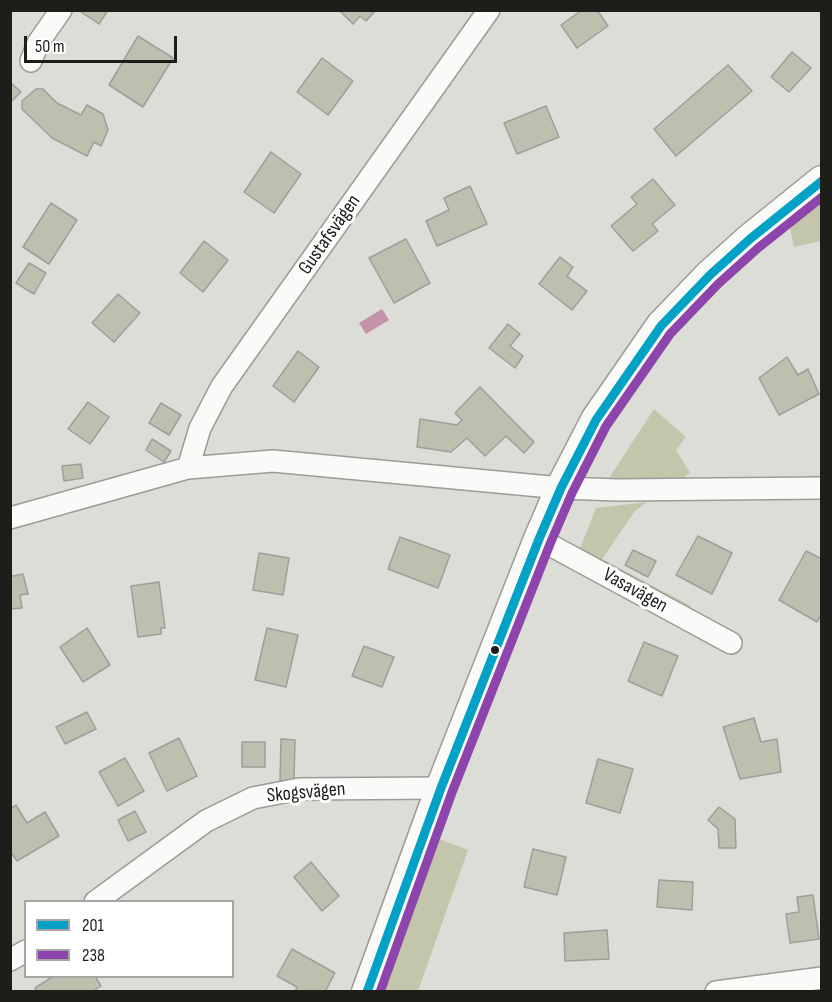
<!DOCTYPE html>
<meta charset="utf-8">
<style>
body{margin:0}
#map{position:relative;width:832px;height:1002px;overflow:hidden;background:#dcddd7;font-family:"Sofia Sans Condensed",sans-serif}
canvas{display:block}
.frame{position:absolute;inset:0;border:12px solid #1d1e1a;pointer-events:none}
.legend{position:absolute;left:24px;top:900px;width:210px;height:78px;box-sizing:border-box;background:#fff;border:2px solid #a5a5a3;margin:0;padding:8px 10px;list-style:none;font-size:18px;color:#1d1e1a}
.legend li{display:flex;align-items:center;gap:12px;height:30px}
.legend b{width:30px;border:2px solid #a5a5a3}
.scale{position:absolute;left:24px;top:36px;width:153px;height:27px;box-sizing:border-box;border:3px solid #1d1e1a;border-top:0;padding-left:8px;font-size:18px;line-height:21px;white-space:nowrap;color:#1d1e1a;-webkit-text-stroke:4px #fff;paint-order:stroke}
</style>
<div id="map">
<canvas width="832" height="1002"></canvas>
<div class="frame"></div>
<ul class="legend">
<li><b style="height:8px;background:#01a2c5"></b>201</li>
<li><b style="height:8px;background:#8e44ad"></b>238</li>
</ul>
<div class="scale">50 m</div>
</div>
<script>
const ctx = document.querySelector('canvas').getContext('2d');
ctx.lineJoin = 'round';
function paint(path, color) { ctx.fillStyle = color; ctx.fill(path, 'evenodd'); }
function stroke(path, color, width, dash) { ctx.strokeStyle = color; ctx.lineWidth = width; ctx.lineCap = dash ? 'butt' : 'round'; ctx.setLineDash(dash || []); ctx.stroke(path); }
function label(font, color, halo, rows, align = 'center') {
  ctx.font = font + ' "Sofia Sans Condensed",sans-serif'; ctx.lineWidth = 6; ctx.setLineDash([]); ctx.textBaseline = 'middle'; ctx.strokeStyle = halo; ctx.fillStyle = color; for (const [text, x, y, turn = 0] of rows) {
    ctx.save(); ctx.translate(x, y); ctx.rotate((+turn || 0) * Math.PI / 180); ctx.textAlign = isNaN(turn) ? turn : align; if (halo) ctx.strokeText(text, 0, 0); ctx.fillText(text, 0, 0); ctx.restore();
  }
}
const green = new Path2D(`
 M821,197V241L794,247L789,223Z
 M654,409L686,437L676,450L690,473L681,479L606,483Z
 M647,502L635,511L602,559L691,606L686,614L577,556L596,508Z
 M434,837L468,850L418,991L379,992Z`);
const water = new Path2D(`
 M382,309L389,320L366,334L359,323Z`);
const building = new Path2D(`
 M82,10H108L99,24L81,12Z
 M339,10H376L366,21L360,16L353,24Z
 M582,10H597L608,26L577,48L561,25Z
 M138,36L173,58L143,107L109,85Z
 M792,52L811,68L789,92L771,77Z
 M322,58L353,81L328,115L297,92Z
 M728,65L752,91L676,156L654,129Z
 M10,82L21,92L10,103Z
 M36,89H43L57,103L81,115L87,105L103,114L108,130L101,146L94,142L87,156L52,138L22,109V101Z
 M546,106L559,137L517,154L504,123Z
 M271,152L301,174L274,213L244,192Z
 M653,179L675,205L652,224L658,231L633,251L611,226L637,204L631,197Z
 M470,186L487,224L437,246L426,221L449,210L444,198Z
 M51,203L77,220L49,264L23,247Z
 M406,239L430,283L394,303L369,258Z
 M204,241L228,260L203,292L180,273Z
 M560,257L573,267L567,276L587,291L572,310L539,284Z
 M29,263L46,273L34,294L16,283Z
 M118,294L140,313L114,342L92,323Z
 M508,324L520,334L510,346L523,356L515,368L489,348Z
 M298,351L319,367L294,402L273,386Z
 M787,357L798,375L808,369L819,394L779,415L759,378Z
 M480,387L534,442L524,453L506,436L485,456L467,438L451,452L417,447L420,419L457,425L462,420L455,413Z
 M88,402L109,417L90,444L68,429Z
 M161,403L181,415L169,435L149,423Z
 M152,439L171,451L164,462L146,450Z
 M81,464L83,478L64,481L62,466Z
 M698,536L732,553L712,594L676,575Z
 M400,537L450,555L438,588L388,569Z
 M633,550L656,561L648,577L625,565Z
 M806,551L822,559V614L817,622L779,600Z
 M259,553L289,558L283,595L253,590Z
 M10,574L13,576L23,574L28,594L20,595L22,608L10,609Z
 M159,582L165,628H161V634L138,637L131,586Z
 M87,628L110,665L83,682L60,647Z
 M267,628L298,635L286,687L255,680Z
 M644,642L678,656L662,696L628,681Z
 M364,646L394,657L382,687L352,676Z
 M87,712L96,729L65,744L56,727Z
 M754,718L761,742L777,739L781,772L740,779L723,727Z
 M179,738L197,776L167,791L149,753Z
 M281,739L295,740L294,781H280Z
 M242,742H265V767H242Z
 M125,758L144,791L118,806L99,772Z
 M598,759L633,769L620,813L586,803Z
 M16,805L27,823L45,812L59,836L17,861L10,851V809Z
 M719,807L735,819L736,848H719L718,829L708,820Z
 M135,811L146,832L128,841L118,820Z
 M533,849L566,857L557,895L524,887Z
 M311,862L339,896L322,911L294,877Z
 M659,880L693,882L692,910L657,907Z
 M813,895L819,939L790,943L786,914L799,912L797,897Z
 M607,930L609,959L565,961L564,933Z
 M292,949L335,973L325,992H295L297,987L277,976Z
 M54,976H95L101,986L92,992H37L35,988Z`);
const street = new Path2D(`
 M31,61L38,43L61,10
 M188,468L200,428L222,386L489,10
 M10,518L188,468L273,461L561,488L618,490L822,488
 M539,539L731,643
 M95,902L206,821L253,798L299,789L441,788
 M10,960L26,951
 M716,992L822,978`);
const secondary = new Path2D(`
 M367,992L441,788L539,539L561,488L596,420L661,326L710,275L750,239L822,181`);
const bus1 = new Path2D(`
 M367,992L441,788L539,539L561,488L596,420L661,326L710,275L750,239L822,181`);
const bus2 = new Path2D(`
 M380,992L452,792L550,544L572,493L606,426L670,334L718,284L758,248L822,197`);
const markers = [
 [495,650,5,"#1d1e1a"]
];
const streetNames = [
 ["Gustafsvägen",330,235,-55],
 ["Vasavägen",635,591,29],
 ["Skogsvägen",306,793,-5]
];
paint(green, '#c3c6aa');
paint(water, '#c493a9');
paint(building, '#bebfae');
stroke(building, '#9e9f9a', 1.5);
stroke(street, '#9b9c97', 24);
stroke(secondary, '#9b9c97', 33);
stroke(street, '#fafaf9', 21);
stroke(secondary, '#fafaf9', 30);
stroke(bus1, '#01a2c5', 9);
stroke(bus2, '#8e44ad', 9);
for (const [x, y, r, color] of markers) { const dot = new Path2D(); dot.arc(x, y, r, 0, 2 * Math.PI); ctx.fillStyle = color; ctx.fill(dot); stroke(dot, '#fff', 2); }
label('20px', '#1d1e1a', '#fff', streetNames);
</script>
